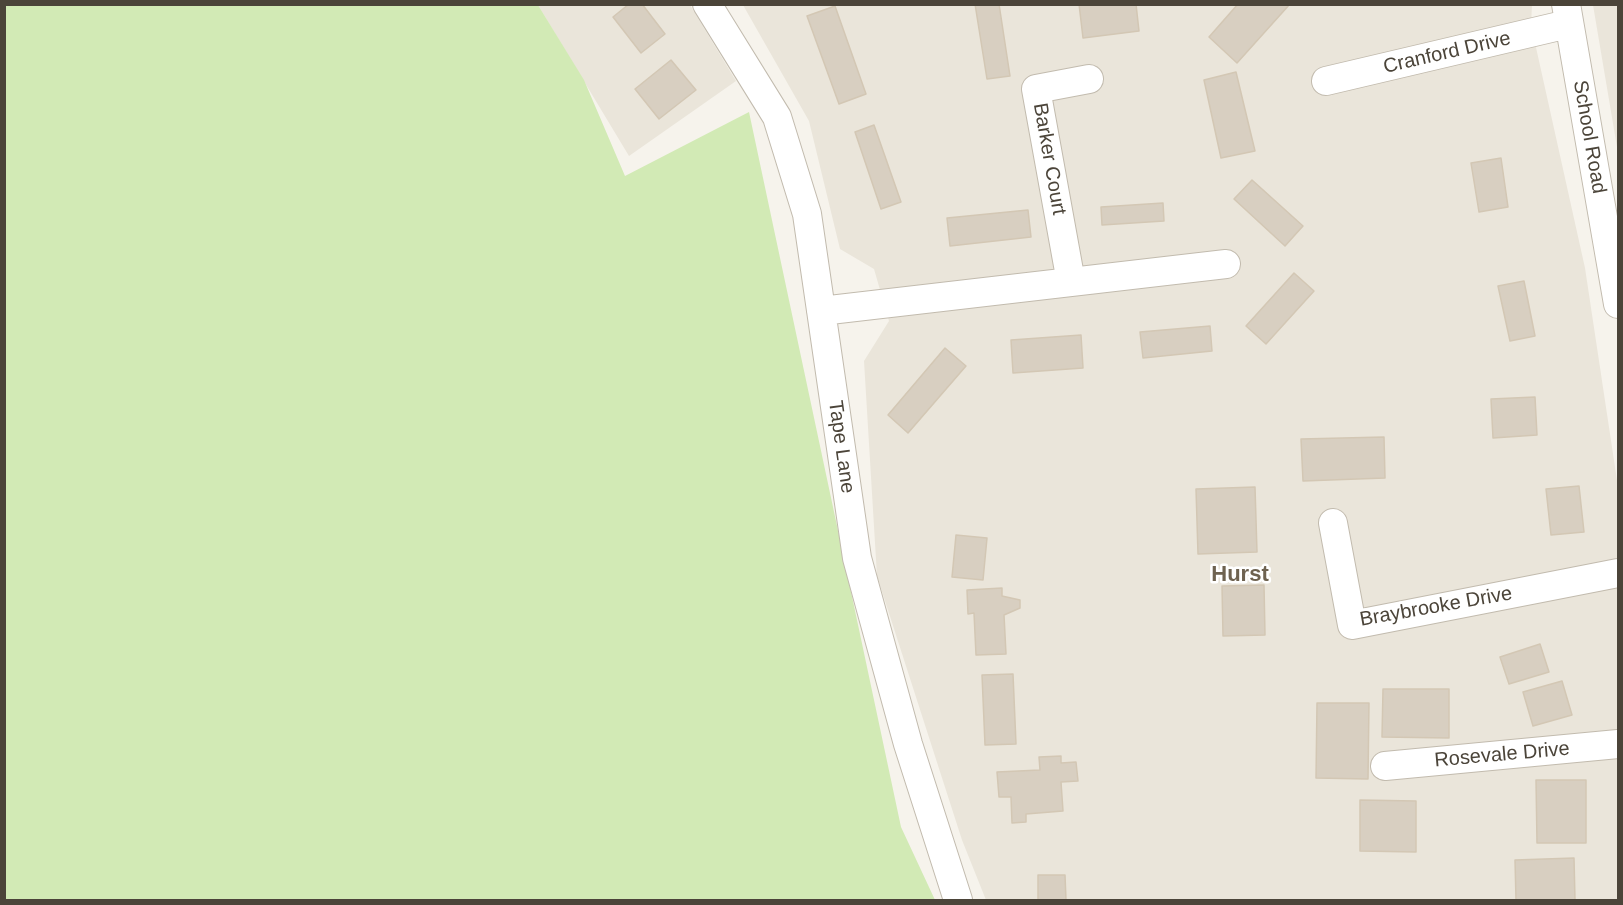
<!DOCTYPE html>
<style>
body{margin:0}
#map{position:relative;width:1623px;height:905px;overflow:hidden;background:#f6f3ec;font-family:Helvetica,sans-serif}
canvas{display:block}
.frame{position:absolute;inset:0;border:6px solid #4b4439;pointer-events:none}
</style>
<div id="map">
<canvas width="1623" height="905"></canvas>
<div class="frame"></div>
</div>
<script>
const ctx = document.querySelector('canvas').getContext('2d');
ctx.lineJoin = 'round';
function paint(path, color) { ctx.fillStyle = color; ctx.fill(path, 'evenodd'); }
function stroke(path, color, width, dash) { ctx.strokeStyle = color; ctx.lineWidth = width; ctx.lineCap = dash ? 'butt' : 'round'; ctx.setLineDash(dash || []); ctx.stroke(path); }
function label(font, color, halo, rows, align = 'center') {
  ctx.font = font + ' Helvetica,sans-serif'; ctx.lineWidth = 5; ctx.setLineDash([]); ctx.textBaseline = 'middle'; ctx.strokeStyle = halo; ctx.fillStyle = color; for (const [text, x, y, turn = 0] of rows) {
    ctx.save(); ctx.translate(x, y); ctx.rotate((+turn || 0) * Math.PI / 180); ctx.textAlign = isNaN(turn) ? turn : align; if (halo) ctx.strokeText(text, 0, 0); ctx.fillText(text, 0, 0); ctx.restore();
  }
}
const residential = new Path2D(`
 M538,5H690L736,81L629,156Z
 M743,5H1532L1531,25L1585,268L1618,487V900H986L962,840L877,576L864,361L889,321L874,269L840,249L809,121Z
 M1593,5H1618V153Z`);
const green = new Path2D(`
 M5,5H538L584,80L625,176L749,112L901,827L935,900H5Z`);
const building = new Path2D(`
 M629,4H642L665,34L641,53L613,17Z
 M975,4H999L1010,76L987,79Z
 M1079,4H1136L1139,31L1083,38Z
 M1238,4H1290L1237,63L1209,37Z
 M835,6L866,94L839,104L807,16Z
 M671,60L696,90L659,119L635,89Z
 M1236,72L1255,151L1221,158L1204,80Z
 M874,125L901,202L881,209L855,132Z
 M1501,158L1508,207L1479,212L1471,163Z
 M1252,180L1303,226L1285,246L1234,199Z
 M1163,203L1164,221L1102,225L1101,207Z
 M1028,210L1031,237L950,246L947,218Z
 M1294,273L1314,291L1266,344L1246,326Z
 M1524,281L1535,336L1510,341L1498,286Z
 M1210,326L1212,351L1143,358L1140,332Z
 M1081,335L1083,368L1013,373L1011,340Z
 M945,348L966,366L908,433L888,415Z
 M1535,397L1537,435L1493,438L1491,399Z
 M1384,437L1385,478L1303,481L1301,439Z
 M1579,486L1584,532L1551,535L1546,489Z
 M1255,487L1257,552L1198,554L1196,489Z
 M956,535L987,538L983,580L952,577Z
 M1264,585L1265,635L1223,636L1222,586Z
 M1002,588V596L1020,600V608L1004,615L1006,654L976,655L974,613L968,614L967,590Z
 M1540,644L1549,672L1509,684L1500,657Z
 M1013,674L1016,744L985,745L982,675Z
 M1562,681L1572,715L1533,726L1523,692Z
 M1383,689H1449V738L1382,737Z
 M1317,703H1369L1368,779L1316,778Z
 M1061,756V763L1076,762L1078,781L1061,782L1063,811L1026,814V822L1012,823L1011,797H999L997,772L1040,770L1039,757Z
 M1536,780H1586V843H1537Z
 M1360,800L1416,801V852L1360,851Z
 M1574,858L1575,900H1516L1515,860Z
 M1038,875H1065L1066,900H1038Z`);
const minor = new Path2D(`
 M707,4L777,117L807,214L857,558L908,744L958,900
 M1566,4L1618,304
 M1326,81L1568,24
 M1071,282L1036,89L1089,79
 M821,311L1226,264
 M1333,523L1352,625L1618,573
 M1385,766L1618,744`);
const streetNames = [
 ["Cranford Drive",1447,53,-13],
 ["School Road",1589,137,80],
 ["Barker Court",1049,159,80],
 ["Tape Lane",841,447,82],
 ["Braybrooke Drive",1436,607,-10],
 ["Rosevale Drive",1502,755,-5]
];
const quarterNames = [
 ["Hurst",1240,575]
];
paint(residential, '#eae5da');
paint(green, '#d2eab5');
paint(building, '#d8cfc1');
stroke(building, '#d3c7b4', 1.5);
stroke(minor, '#c2bbae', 30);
stroke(minor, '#fff', 28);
label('20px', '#4b4439', '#fff', streetNames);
label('bold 22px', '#6e6250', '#fff', quarterNames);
</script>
